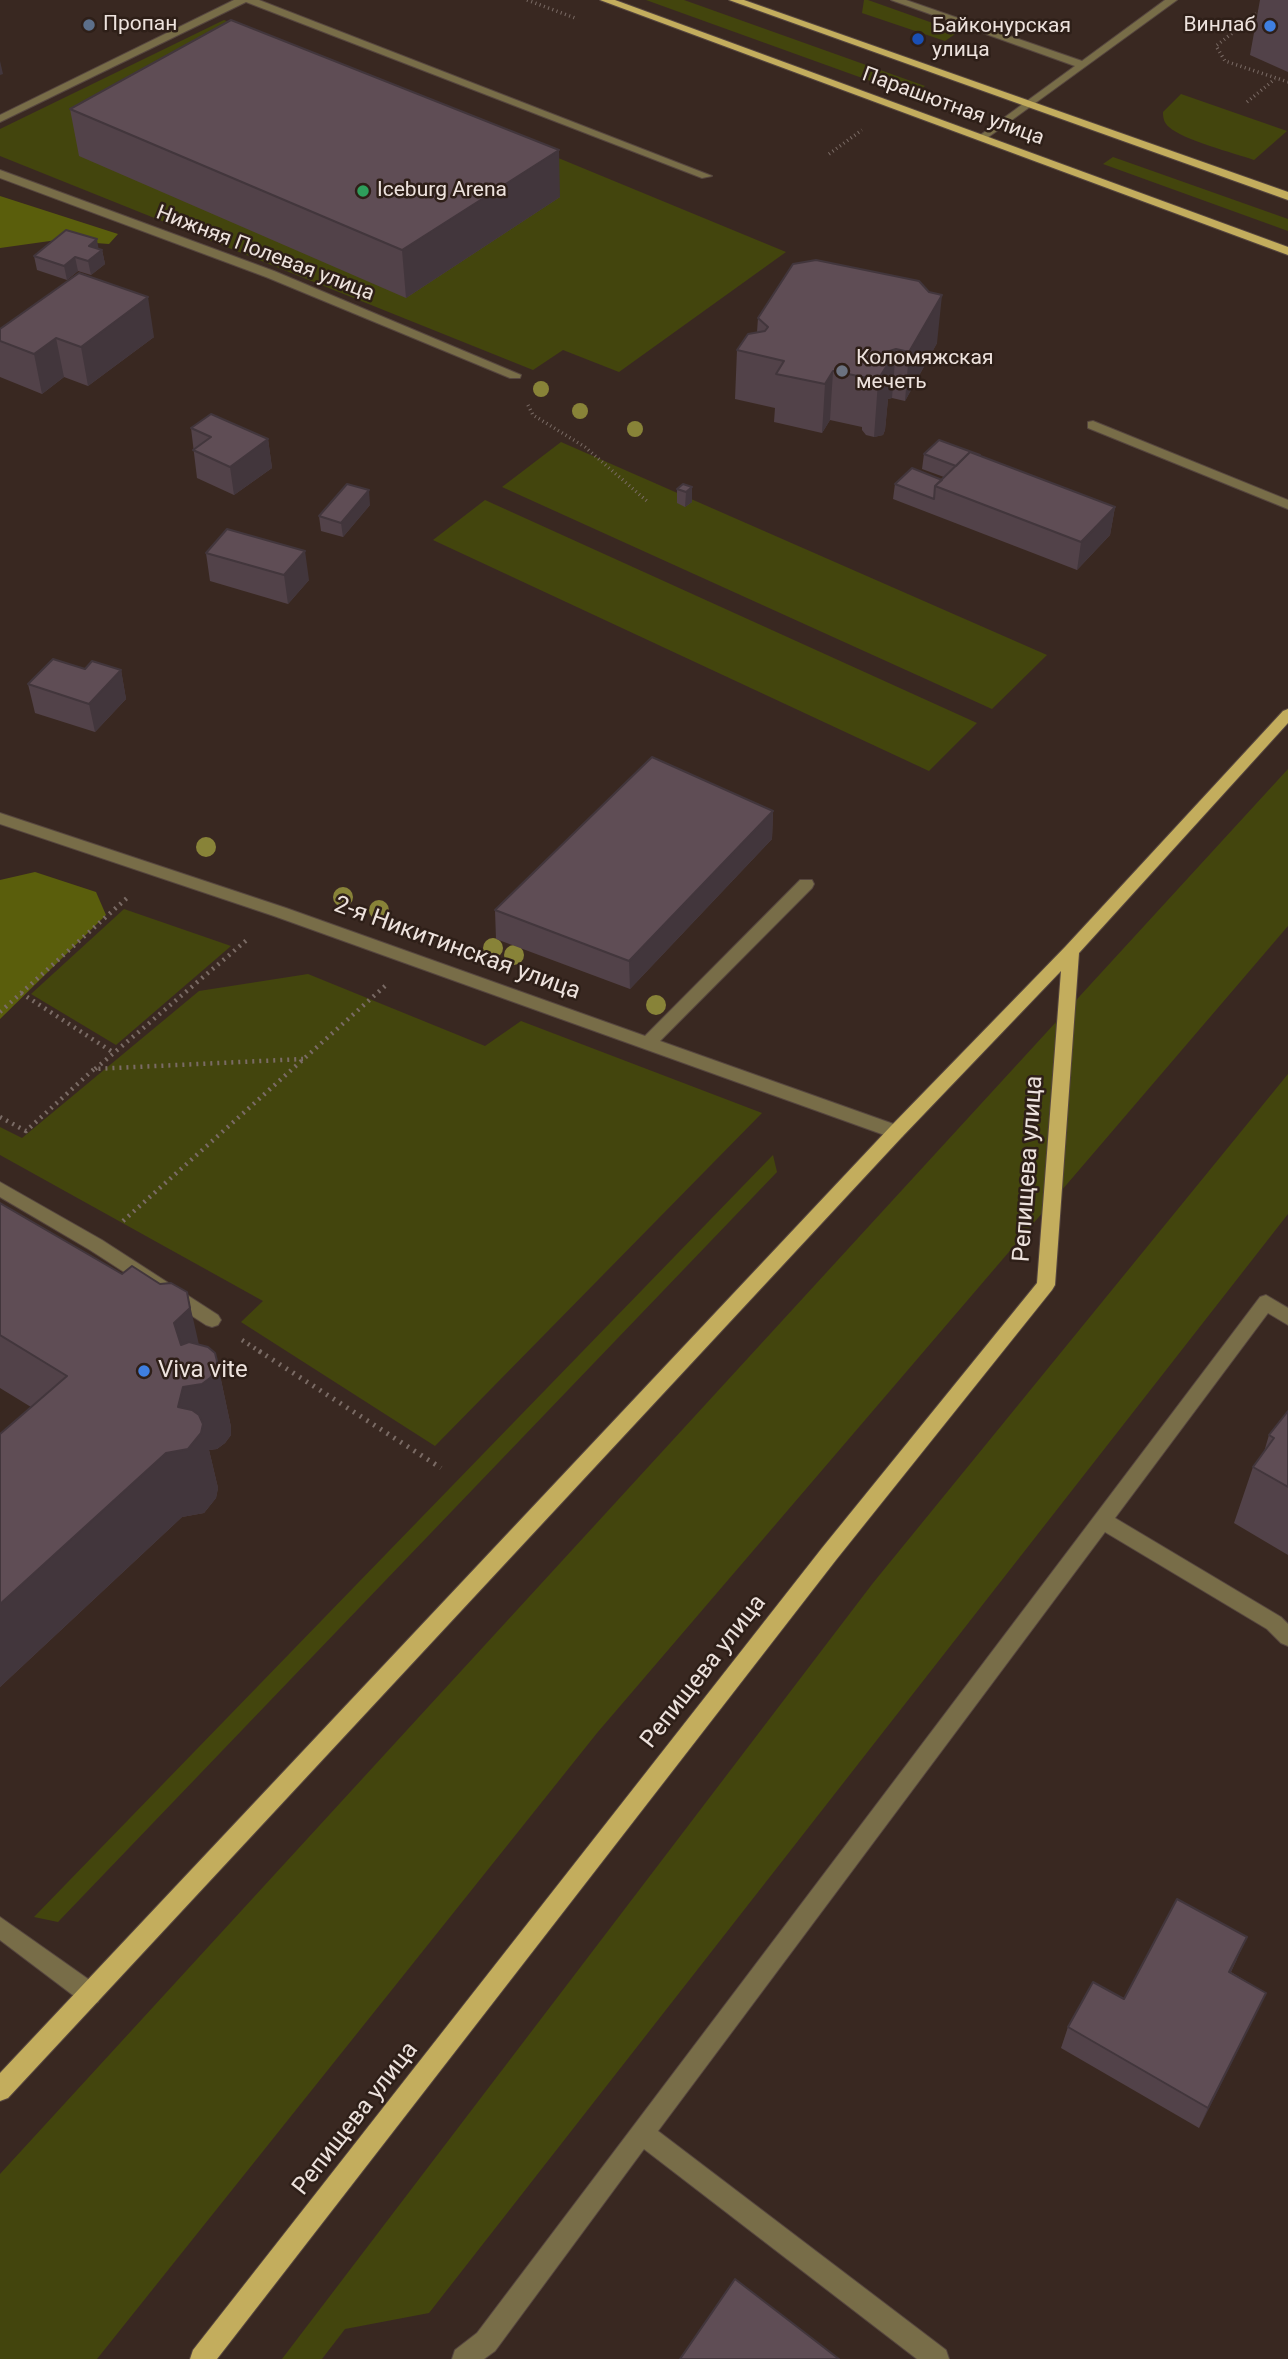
<!DOCTYPE html>
<meta charset="utf-8">
<style>
body{margin:0}
canvas{display:block;background:#392821}
</style>
<canvas width="1288" height="2359"></canvas>
<script>
const ctx = document.querySelector('canvas').getContext('2d');
ctx.lineJoin = 'round';
function paint(path, color) { ctx.fillStyle = color; ctx.fill(path, 'evenodd'); }
function stroke(path, color, width, dash) { ctx.strokeStyle = color; ctx.lineWidth = width; ctx.lineCap = dash ? 'butt' : 'round'; ctx.setLineDash(dash || []); ctx.stroke(path); }
function label(font, color, halo, rows, align = 'center') {
  ctx.font = font + ' Roboto,sans-serif'; ctx.lineWidth = 5; ctx.setLineDash([]); ctx.textBaseline = 'middle'; ctx.strokeStyle = halo; ctx.fillStyle = color; for (const [text, x, y, turn = 0] of rows) {
    ctx.save(); ctx.translate(x, y); ctx.rotate((+turn || 0) * Math.PI / 180); ctx.textAlign = isNaN(turn) ? turn : align; if (halo) ctx.strokeText(text, 0, 0); ctx.fillText(text, 0, 0); ctx.restore();
  }
}
const green = new Path2D(`
 M646,0H684L925,86L912,96Z
 M864,0H868L958,32L945,41L862,13Z
 M224,20L786,252L619,372L563,350L533,370L0,156V129Z
 M1181,94L1287,131L1254,160C1234,153 1183,140 1169,127C1164,123 1163,118 1163,112Z
 M1113,157L1288,219V231L1103,164Z
 M561,442L1047,655L992,709L502,487Z
 M485,500L977,723L929,771L433,540Z
 M1288,769V926L597,1733L97,2359H0V2174Z
 M124,909L231,946L116,1045L31,994Z
 M308,974L485,1046L521,1021L762,1113L435,1446L241,1322L263,1301L0,1155V1127L22,1138L199,991Z
 M1288,1074V1214L429,2313L345,2329L322,2359H282L873,1583Z
 M773,1155L777,1172L58,1922L34,1917Z`);
const forest = new Path2D(`
 M0,196L118,234L109,244L57,240L0,248Z
 M35,872L96,892L106,915L0,1019V880Z`);
const pathFar2 = new Path2D(`
 M527,0L575,18
 M1260,11L1216,46L1225,61L1288,82
 M1247,102L1275,79
 M829,154L862,130
 M528,405L533,415L585,447L648,502`);
const pathFar1 = new Path2D(`
 M21,993L114,1053
 M0,1012L127,898
 M95,1069L248,939
 M0,1117L26,1131L94,1069L303,1059
 M123,1221L385,986
 M242,1340L262,1353`);
const path = new Path2D(`
 M259,1351L441,1468`);
const minor = new Path2D(`
 M234,0H259L712,176L702,178L246,2L0,122V115Z
 M891,0H906L1082,61L1165,0H1177L983,141L977,138L979,136L1075,66Z
 M0,170L274,271L521,375L520,378H510L266,277L0,178Z
 M1093,421L1288,500V509L1088,428V422Z
 M0,813L286,908L645,1036L800,880H812L814,884L812,888L660,1041L902,1127L905,1132L902,1137H890L274,916L0,824Z
 M0,1182L102,1240L218,1315L221,1320L218,1325L212,1327L206,1325L90,1250L0,1197Z
 M1266,1295L1288,1308V1325L1268,1313L1115,1518L1281,1617L1288,1624V1646L1281,1643L1267,1629L1105,1532L658,2131L946,2350L949,2359H917L644,2149L495,2351L484,2359H452L455,2350L477,2333L1260,1297Z
 M0,1917L98,1986L101,1994L98,2002L90,2005L82,2002L0,1940Z`);
const major = new Path2D(`
 M600,0H615L1288,247V255Z
 M729,0H744L1288,192V200Z
 M1288,709V723L1079,953L1055,1285L1052,1290L836,1560L217,2359H190L193,2350L822,1548L1037,1283L1061,971L902,1137L8,2098L0,2101V2073L890,1127L1065,947L1283,711Z`);
const trees = [
 [541,389,8],
 [580,411,8],
 [635,429,8],
 [206,847,10],
 [343,897,10],
 [379,910,10],
 [493,948,10],
 [514,955,10],
 [656,1005,10]
];
const wall = new Path2D(`
 M1260,0H1288V72L1250,55Z
 M70,109L560,197L406,298L79,156Z
 M99,249L102,250L105,264L91,275L78,271L67,280L37,270L34,256Z
 M758,318L937,343L905,401L892,398L888,399L885,430L883,435L874,437L866,435L862,430V427L830,420L822,433L774,422L775,408L735,399L737,350L757,332Z
 M0,329L154,337L88,386L64,377L42,394L0,377Z
 M191,428L268,439L272,468L234,495L197,478Z
 M924,454L979,456L1115,507L1110,535L1077,570L893,499L895,484L942,480L944,477L922,469Z
 M683,484L692,502L685,507L677,503V489Z
 M370,505L343,537L321,531L319,516Z
 M206,553L309,580L288,604L210,581Z
 M85,669L121,670L126,699L95,732L35,713L28,684Z
 M773,811L772,839L630,989L496,939L495,910Z
 M0,1203L199,1345L217,1361L231,1427V1435L225,1443L217,1449L209,1450L218,1488L216,1498L204,1513L182,1517L0,1687V1434L31,1407L0,1388Z
 M1288,1411V1555L1234,1523L1253,1467L1264,1452L1269,1435Z
 M1237,1959L1231,1972L1266,1993L1199,2128L1061,2048L1068,2027L1124,1999Z`);
const shadedWall = new Path2D(`
 M0,61L3,74L0,75Z
 M559,150L560,197L406,298L402,250Z
 M97,239L99,252L102,250L105,264L91,275L88,261L89,246Z
 M75,257L78,271L67,280L64,266Z
 M942,295L937,343L905,401L909,352Z
 M148,297L154,337L88,386L81,347Z
 M56,338L64,377L42,394L34,354Z
 M896,349L892,398L888,399L885,430L883,435L874,437L880,354Z
 M833,371L830,420L822,433L825,384Z
 M268,439L272,468L234,495L230,467Z
 M692,487V502L685,507L686,492Z
 M369,490L370,505L343,537L341,523Z
 M1115,507L1110,535L1077,570L1081,542Z
 M305,551L309,580L288,604L284,575Z
 M121,670L126,699L95,732L89,704Z
 M773,811L772,839L630,989L629,961Z
 M187,1292L202,1358L217,1361L231,1427V1435L225,1443L217,1449L209,1450L218,1488L216,1498L204,1513L182,1517L0,1687V1604L178,1407L174,1323Z
 M1247,1937L1237,1959L1220,1993L1229,1972Z
 M1266,1993L1256,2014L1199,2128L1208,2108Z`);
const building = new Path2D(`
 M231,20L559,150L402,250L70,109Z
 M66,230L97,239L89,246L102,250L88,261L75,257L64,266L34,256Z
 M816,260L919,281L929,292L942,295L909,352L896,349L880,354L889,362L881,375L889,381L887,386L878,388L870,386L866,381L868,378L833,371L825,384L776,374L784,361L737,350L748,334L765,331L768,327L758,318L793,264Z
 M79,273L148,297L81,347L56,338L34,354L0,341V329Z
 M211,414L268,439L230,467L193,450L211,437L191,428Z
 M939,440L980,455L970,452L956,466L924,454Z
 M970,452L1115,507L1081,542L935,486Z
 M912,468L942,480L935,486L934,499L895,484Z
 M347,484L369,490L341,523L319,516Z
 M683,484L692,487L686,492L677,489Z
 M227,529L305,551L284,575L206,553Z
 M53,659L85,669L92,661L121,670L89,704L28,684Z
 M652,757L773,811L629,961L495,910Z
 M0,1203L122,1274L132,1266L160,1284L171,1283L187,1292L190,1308L174,1323L181,1345L189,1342L208,1347L215,1353L217,1361L216,1370L210,1378L202,1384L183,1387L178,1407L192,1410L199,1415L203,1424L201,1433L188,1449L166,1453L0,1604V1434L67,1376L0,1335Z
 M1288,1411V1487L1253,1467L1274,1438L1269,1435Z
 M1177,1899L1247,1937L1229,1972L1266,1993L1208,2108L1068,2027L1093,1982L1124,1999Z
 M735,2279L839,2359H680Z`);
const markers = [
 [89,25,7,"#5c6f8a"],
 [1270,26,7,"#3f7fe0"],
 [918,39,7,"#1a4fb4"],
 [363,191,7,"#2e9e5b"],
 [842,371,7,"#6b7280"],
 [144,1371,7,"#3f7fe0"]
];
const farPoinames = [
 ["Пропан",103,25],
 ["Винлаб",1256,26,"right"],
 ["Байконурская",932,27],
 ["улица",932,51],
 ["Iceburg Arena",377,191],
 ["Коломяжская",856,359],
 ["мечеть",856,383]
];
const farStreetnames = [
 ["Парашютная улица",953,107,20],
 ["Нижняя Полевая улица",265,254,21]
];
const streetNames = [
 ["2-я Никитинская улица",457,949,20],
 ["Репищева улица",1029,1169,-86],
 ["Репищева улица",704,1672,-52],
 ["Репищева улица",356,2119,-52]
];
const poiNames = [
 ["Viva vite",158,1371]
];
paint(green, '#43450d');
paint(forest, '#5a5e0c');
stroke(minor, '#56463f', 2);
stroke(major, '#56463f', 2);
stroke(pathFar2, '#7a6b65', 3.5, [1, 3.5]);
stroke(pathFar1, '#7a6b65', 4.5, [2, 5]);
stroke(path, '#7a6b65', 5, [2, 6]);
paint(minor, '#786d48');
paint(major, '#c3ad5d');
ctx.fillStyle = '#888338';
for (const [x, y, r] of trees) { ctx.beginPath(); ctx.arc(x, y, r, 0, 2 * Math.PI); ctx.fill(); }
paint(wall, '#524249');
paint(shadedWall, '#42363c');
paint(building, '#5f4d55');
stroke(building, '#42363c', 2);
for (const [x, y, r, color] of markers) { const dot = new Path2D(); dot.arc(x, y, r, 0, 2 * Math.PI); ctx.fillStyle = color; ctx.fill(dot); stroke(dot, '#2e1f18', 2.5); }
label('21px', '#ede2dd', '#2e1f18', farPoinames, 'left');
label('21px', '#ede2dd', '#2e1f18', farStreetnames);
label('24px', '#ede2dd', '#2e1f18', streetNames);
label('24px', '#ede2dd', '#2e1f18', poiNames, 'left');
</script>
